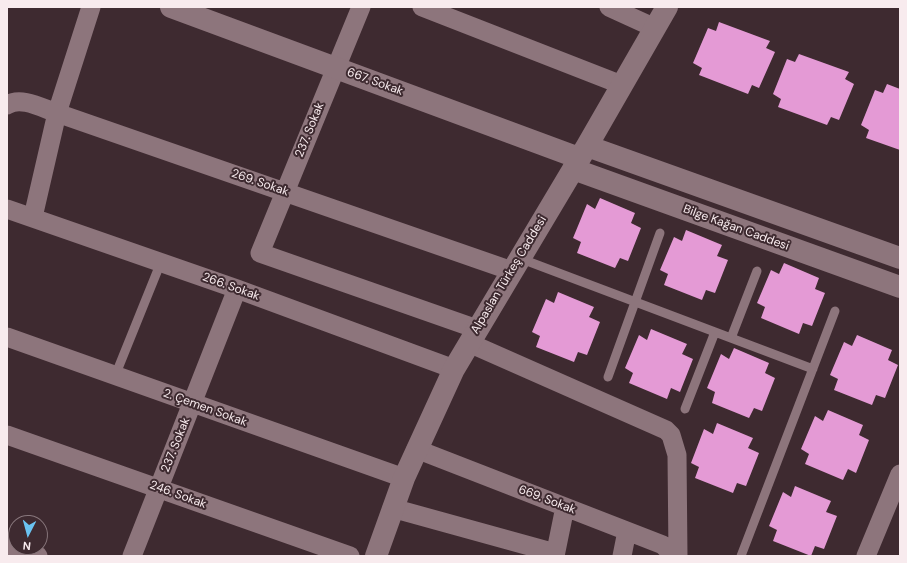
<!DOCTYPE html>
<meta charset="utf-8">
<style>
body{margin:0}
#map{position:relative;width:907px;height:563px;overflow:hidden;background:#3e2a30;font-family:"DM Sans",sans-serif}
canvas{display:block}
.frame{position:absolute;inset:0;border:8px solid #f8ebee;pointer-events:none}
.north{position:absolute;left:8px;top:515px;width:40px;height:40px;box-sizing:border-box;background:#3e2a30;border:1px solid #88777c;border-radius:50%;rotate:186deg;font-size:11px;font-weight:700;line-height:16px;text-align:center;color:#f8ebee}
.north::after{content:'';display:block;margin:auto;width:14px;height:18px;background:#6ac3f1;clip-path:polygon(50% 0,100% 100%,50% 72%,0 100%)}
</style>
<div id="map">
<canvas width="907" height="563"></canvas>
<div class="frame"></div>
<div class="north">N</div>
</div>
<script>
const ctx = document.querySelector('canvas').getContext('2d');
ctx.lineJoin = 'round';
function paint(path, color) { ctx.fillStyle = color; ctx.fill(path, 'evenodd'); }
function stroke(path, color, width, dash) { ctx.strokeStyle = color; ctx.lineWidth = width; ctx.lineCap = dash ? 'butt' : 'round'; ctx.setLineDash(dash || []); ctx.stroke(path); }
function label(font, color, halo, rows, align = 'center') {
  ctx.font = font + ' "DM Sans",sans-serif'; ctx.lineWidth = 4; ctx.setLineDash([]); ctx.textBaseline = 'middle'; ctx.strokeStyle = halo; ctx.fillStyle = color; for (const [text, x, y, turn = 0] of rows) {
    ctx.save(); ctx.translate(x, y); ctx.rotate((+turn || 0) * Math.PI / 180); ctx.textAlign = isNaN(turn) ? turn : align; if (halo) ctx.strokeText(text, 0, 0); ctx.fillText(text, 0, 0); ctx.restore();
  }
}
const building = new Path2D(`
 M719,22L770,41L766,48L775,52L759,88L752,85L748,94L699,75L702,68L693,63L708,28L716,31Z
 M799,54L849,72L845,79L854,84L839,120L831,117L827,125L778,107L781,99L773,94L787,59L795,62Z
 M887,84L900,89V150L866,138L869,130L861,125L875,90L883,93Z
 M600,198L635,213L631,223L641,228L628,261L620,258L615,268L577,253L581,242L573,238L587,204L595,209Z
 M686,230L722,245L717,256L728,260L715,293L706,290L702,300L664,285L668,274L660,270L674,237L682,241Z
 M784,263L819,278L815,289L825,293L812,326L803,323L799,334L761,318L765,307L757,303L771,270L779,274Z
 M558,292L594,307L589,317L600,322L587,355L578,352L574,362L536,347L540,336L532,332L546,299L554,303Z
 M651,329L687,344L682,354L693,359L680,392L671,388L667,399L629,383L633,373L625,368L639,335L647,340Z
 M857,335L892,350L888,360L898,365L885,398L876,395L872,405L834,390L838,379L830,375L844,342L852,346Z
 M734,348L769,363L765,373L775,378L762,411L754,408L749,418L712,403L715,392L707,388L721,354L729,359Z
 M828,410L863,425L859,435L869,440L856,473L848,469L843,480L805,464L809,454L801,449L815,416L823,421Z
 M717,423L753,438L748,448L759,453L746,486L737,483L733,493L695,478L699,467L691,463L704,429L713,434Z
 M795,486L831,501L826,512L837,516L824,549L815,546L811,556L773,541L777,530L769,526L783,492L791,497Z`);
const lane = new Path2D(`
 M519,258L813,369
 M731,338L757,271
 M115,376L161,262
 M608,377L660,233
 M685,409L715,332
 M741,556L835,311`);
const street = new Path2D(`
 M361,7L260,253L477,329
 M422,7L622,85
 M609,7L655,28
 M7,105C21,96 42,108 57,113L512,271
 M7,209L237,289L454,369
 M33,217L57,113L91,7
 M7,337L404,478
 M469,343L666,430L671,435L677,455L678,556
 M7,435L350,556
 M416,449L663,545L674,556
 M392,508L555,553
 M7,545L38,556
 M132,556L237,289
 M555,556L565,507
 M622,556L627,531
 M866,556L900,474`);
const secondary = new Path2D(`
 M171,7L579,158
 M587,146L900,258
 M573,169L900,287
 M376,556L404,478L454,369L587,146L667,7`);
const streetNames = [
 ["667. Sokak",375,82,20],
 ["237. Sokak",310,130,-68],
 ["269. Sokak",260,183,19],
 ["Bilge Kağan Caddesi",736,228,20],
 ["Alpaslan Türkeş Caddesi",509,275,-59],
 ["266. Sokak",231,287,20],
 ["2. Çemen Sokak",205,408,20],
 ["237. Sokak",176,445,-68],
 ["246. Sokak",178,495,20],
 ["669. Sokak",547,500,21]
];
paint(building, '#e49ad5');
stroke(lane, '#8d757c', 9);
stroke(street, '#8d757c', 19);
stroke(secondary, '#8d757c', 22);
label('12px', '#f8ebee', '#3e2a30', streetNames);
</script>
